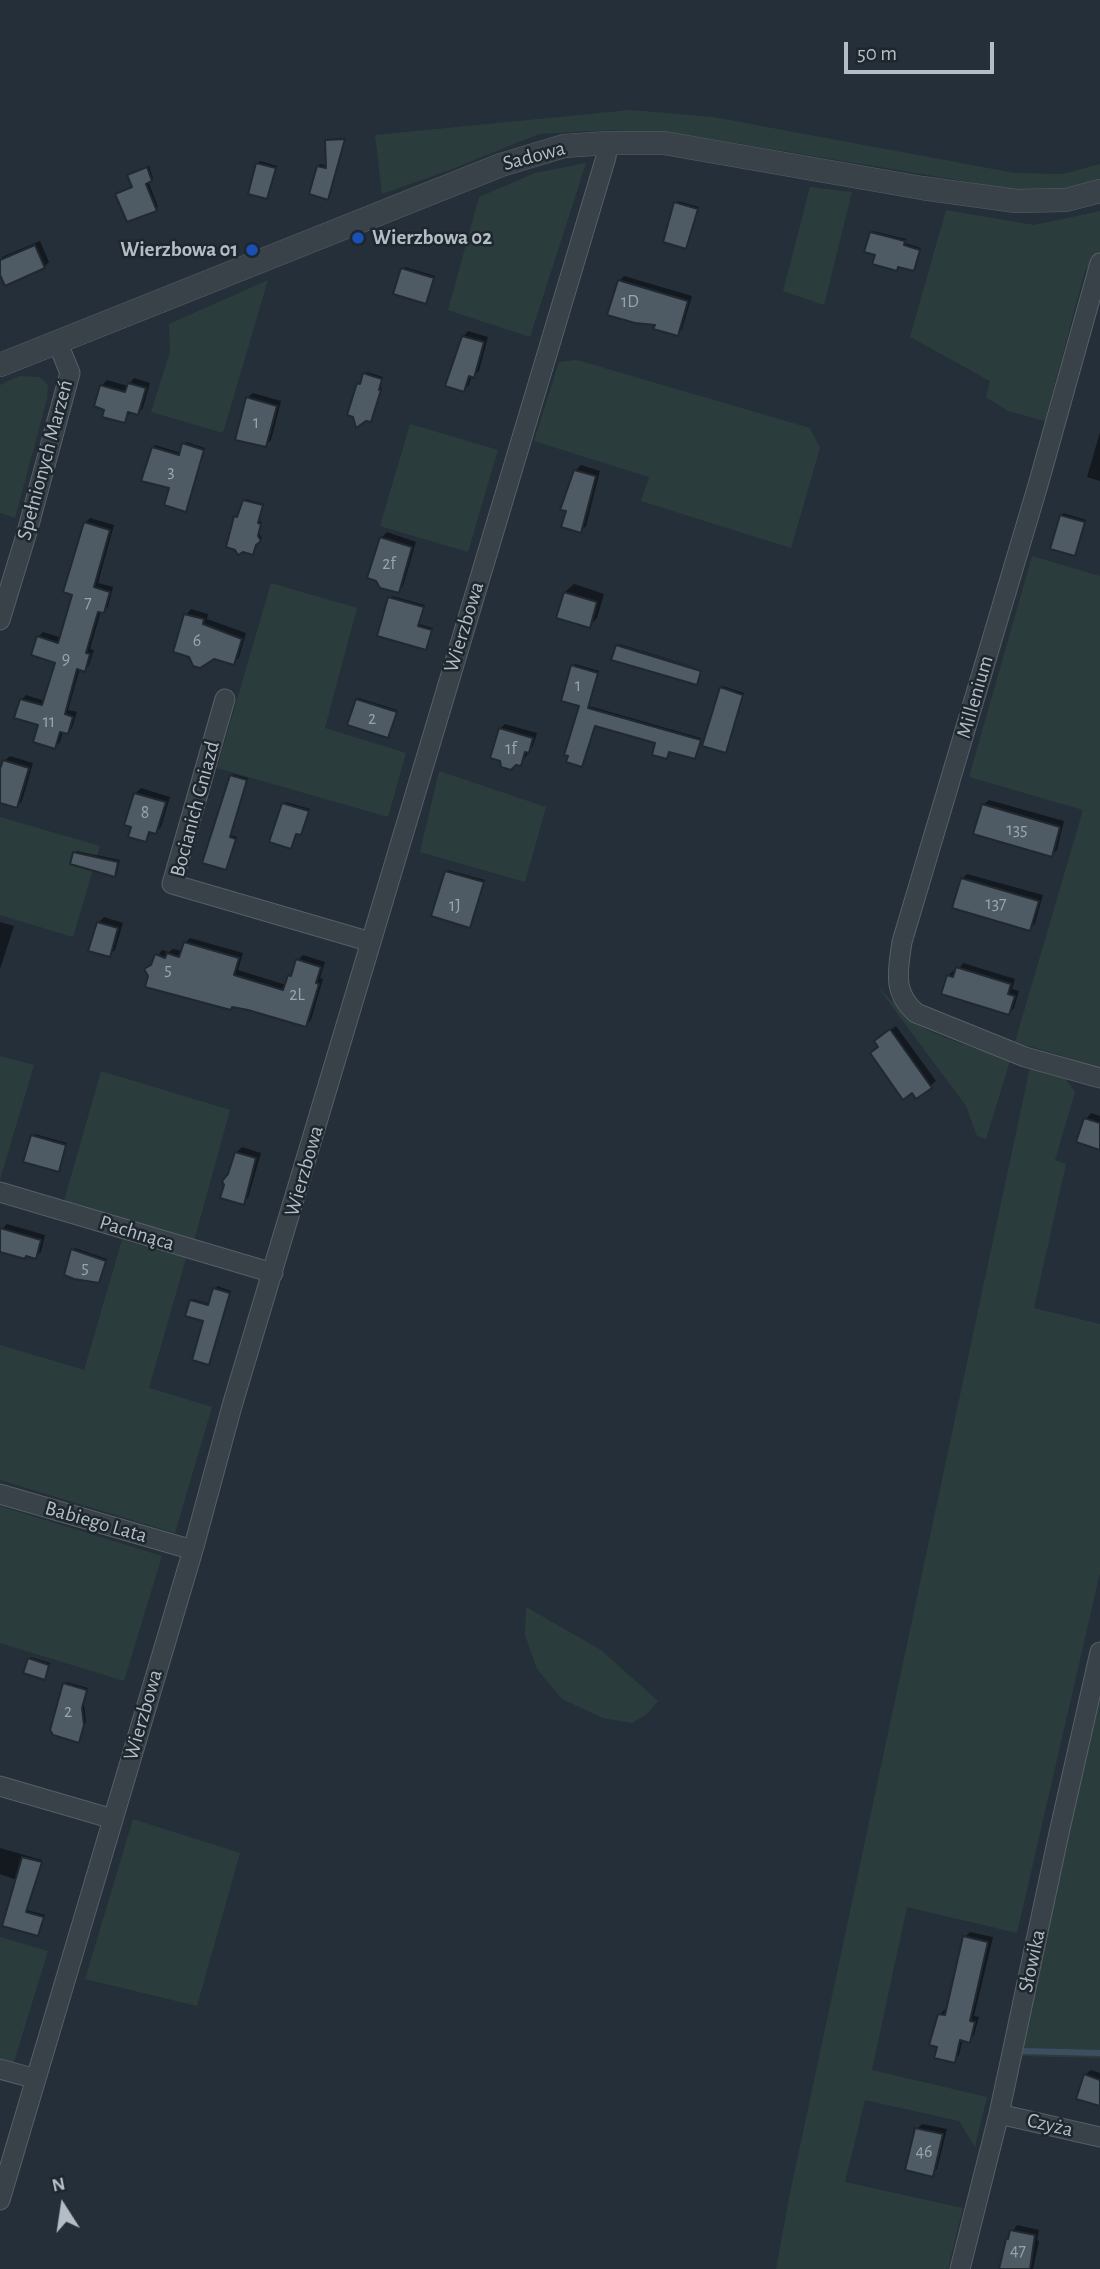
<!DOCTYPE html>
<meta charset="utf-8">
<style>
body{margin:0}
#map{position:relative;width:1100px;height:2269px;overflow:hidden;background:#252f39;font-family:"Alegreya Sans",sans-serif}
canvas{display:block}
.north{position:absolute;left:28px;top:2171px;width:70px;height:70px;-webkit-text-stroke:5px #1e262e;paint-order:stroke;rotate:348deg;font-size:19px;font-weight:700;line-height:28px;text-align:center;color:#b4bcc5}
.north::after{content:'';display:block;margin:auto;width:24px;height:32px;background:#b4bcc5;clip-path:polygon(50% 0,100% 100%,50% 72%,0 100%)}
.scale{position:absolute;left:844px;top:42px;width:150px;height:32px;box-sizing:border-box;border:4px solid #b4bcc5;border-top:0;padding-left:9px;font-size:21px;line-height:24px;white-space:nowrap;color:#b4bcc5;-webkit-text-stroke:5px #1e262e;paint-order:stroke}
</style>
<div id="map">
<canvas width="1100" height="2269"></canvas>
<div class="north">N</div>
<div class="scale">50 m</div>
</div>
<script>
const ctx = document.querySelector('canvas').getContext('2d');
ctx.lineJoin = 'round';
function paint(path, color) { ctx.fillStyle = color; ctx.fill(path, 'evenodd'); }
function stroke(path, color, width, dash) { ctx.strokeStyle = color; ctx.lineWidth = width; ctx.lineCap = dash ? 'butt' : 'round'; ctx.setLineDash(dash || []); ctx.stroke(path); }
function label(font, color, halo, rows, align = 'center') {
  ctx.font = font + ' "Alegreya Sans",sans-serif'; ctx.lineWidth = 5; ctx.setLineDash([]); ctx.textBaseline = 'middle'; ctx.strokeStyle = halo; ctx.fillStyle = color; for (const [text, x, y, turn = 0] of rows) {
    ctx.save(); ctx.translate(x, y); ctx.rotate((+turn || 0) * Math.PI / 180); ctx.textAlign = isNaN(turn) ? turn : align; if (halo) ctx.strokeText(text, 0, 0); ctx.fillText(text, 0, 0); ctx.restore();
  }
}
const green = new Path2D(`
 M630,110L713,117L1015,173L1063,174L1100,164V179L1064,191L1029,192L687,135L610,130L539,134L447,171L382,194L375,135Z
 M586,163L530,337L448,310L479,197L535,173Z
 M810,187L852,192L824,305L783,291Z
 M946,210L1034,225L1100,211V253L1085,271L1045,421L1008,411L986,397L990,381L910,337Z
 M268,280L223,433L151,412L170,352L169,324Z
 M577,360L810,428L820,448L791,548L641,501L649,477L534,441L559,362Z
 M19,376L40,377L48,385L47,399L15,518L0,513V385Z
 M410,424L498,450L468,552L380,526Z
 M1032,556L1100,576V1067L1015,1042L1083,810L969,777Z
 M271,583L357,608L325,728L406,753L388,817L217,768Z
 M439,771L546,807L525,882L420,852Z
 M0,817L100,846L73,937L0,915Z
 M877,986L915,1024L943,1037L1010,1061L986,1139L977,1136L966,1106Z
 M0,1056L34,1065L0,1180Z
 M1030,1067L1064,1077L1075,1092L1055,1160L1066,1164L1034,1308L1100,1324V1573L1017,1933L907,1907L872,2070L987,2097L975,2147L959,2121L865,2100L845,2182L963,2208L948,2269H776L790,2193Z
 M101,1071L230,1110L194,1241L64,1201Z
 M122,1240L186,1258L149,1388L212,1407L175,1533L0,1480V1345L84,1370Z
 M0,1506L162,1556L124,1681L0,1643Z
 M526,1607L601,1650L658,1701L647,1714L632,1723L603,1718L562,1699L537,1669L525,1635Z
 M1100,1693V2058L1018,2056Z
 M133,1819L240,1853L197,2006L85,1979Z
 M0,1937L48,1951L13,2065L0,2061Z`);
const shadow = new Path2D(`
 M346,138L330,195L328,198L318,166L320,164L327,166V141L329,139Z
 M260,161L277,166L267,197L258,163Z
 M149,166L153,178L148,181L158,207L156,209L117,194L134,187L129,175L131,173Z
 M678,201L699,207L686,247L676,203Z
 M873,231L906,239L905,243L921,248L916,267L914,269L899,267L897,269L877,253L871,233Z
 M40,241L49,262L44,267L0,271L2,257Z
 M405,267L435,276L425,302L403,269Z
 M624,276L692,296L682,329L677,334L657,323L619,281Z
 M468,331L488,337L479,371L472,375L469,385L464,390L463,337Z
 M367,372L383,377L380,388H382L371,420L365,419L358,384L362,382Z
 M134,378L150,383L143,408L138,413L131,411L124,421L106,408L96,405L102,385L107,380L128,386Z
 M253,393L281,401L271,440L266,445L247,398Z
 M1100,432V481L1087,477Z
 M186,442L205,448L185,510L171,487L153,448L155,445L181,453Z
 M581,465L600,471L586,526L580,531L568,510L575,471Z
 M246,499L264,504L259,521L262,522L259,533L262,538L257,542L252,553L236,517Z
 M1063,513L1086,520L1075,554L1061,516Z
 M90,518L114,525L98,583L113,587L108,607L101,611L90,649L94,650L89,665L85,670L80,668L68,710L77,712L72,728L68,732L63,731L60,742L55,747L21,700L26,695L45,701L57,661L38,637L43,632L62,638L75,594L85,523Z
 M387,532L416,542L403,586L398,591L381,538Z
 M574,584L604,594L597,618L589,626L565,592Z
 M392,596L425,605L419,624L433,628L426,648L390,598Z
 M191,609L208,614L207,619L246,633L239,657L234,663L186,615Z
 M619,644L702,669L619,645Z
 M575,664L599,671L589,706L701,738L696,755L670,750L667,757L657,741L596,724L582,765L581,705L573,666Z
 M723,686L744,693L725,751L721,688Z
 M359,698L397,710L388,736L357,700Z
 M505,724L537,733L533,746L520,765L500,729Z
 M10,756L33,763L22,801L17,806L0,801V775L4,761Z
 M233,774L248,778L231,835L237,837L225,868L231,776Z
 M141,788L170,797L161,827L156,832L152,831L146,840L135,794Z
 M989,800L1064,821L1057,850L1051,855L983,805Z
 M286,802L310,809L303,831L300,833L297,832L290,847L284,804Z
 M77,851L120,860L117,873L115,875L75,853Z
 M448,870L485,880L470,926L446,872Z
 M967,874L1043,895L1035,923L1030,929L962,879Z
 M104,917L123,923L115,950L109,955L99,922Z
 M0,922L14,926L0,969Z
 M190,938L243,953L238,970L286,985L289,976L295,970L298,960L303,955L325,962L320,978L323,979L311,1020L306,1025L234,1005L231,1008L152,964L162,950L169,952L173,949L183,951L185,943Z
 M963,963L1015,979L1012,989L1019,991L1014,1008L1009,1013L948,976L953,971L957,972Z
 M896,1026L936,1081L917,1097L880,1046L882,1036Z
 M1091,1113L1100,1116V1149L1086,1119Z
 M35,1134L67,1143L58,1170L32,1136Z
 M242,1147L261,1153L248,1198L243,1203L224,1181L234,1164L237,1152Z
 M7,1224L45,1235L41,1252L35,1257L27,1255L25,1257L0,1250V1236L2,1229Z
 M75,1248L107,1259L99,1281L73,1250Z
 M217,1286L231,1291L210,1361L205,1320L191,1301L193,1299L210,1304Z
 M31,1657L50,1663L44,1678L29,1659Z
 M67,1682L88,1688L84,1704L86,1722L78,1741L65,1684Z
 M0,1848L42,1860L27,1910L45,1915L38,1934L4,1925L17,1880L0,1874Z
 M970,1932L993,1937L974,2016L979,2017L974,2035L969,2041L963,2039L959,2055L954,2061L939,2046L940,2015L945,2009L948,2010L965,1937Z
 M1091,2070L1100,2073V2105L1085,2075Z
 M922,2124L947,2129L937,2169L932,2175L917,2129Z
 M1017,2225L1039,2230L1037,2240L1039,2241L1033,2269H1001L1007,2240Z`);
const stream = new Path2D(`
 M1023,2051L1100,2053`);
const building = new Path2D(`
 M345,139L328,200L309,194L317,166L326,168L325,140Z
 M256,163L276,168L267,199L248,194Z
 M147,167L152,181L146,184L157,211L127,222L115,194L132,187L127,175Z
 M674,202L698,209L686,249L663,242Z
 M870,232L905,241L904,245L920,250L914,271L898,267L897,271L872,264L875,255L864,252Z
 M35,245L45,268L5,286L0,275V260Z
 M401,268L434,278L426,304L393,294Z
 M618,280L688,301L678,336L653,329L655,325L635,323L607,315Z
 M462,336L484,342L474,378L469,376L464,392L445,386Z
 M363,373L382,379L379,390H381L371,422L366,421L356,428L353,417L347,415L357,383L360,384Z
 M128,383L146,388L138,415L128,412L125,423L102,417L104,410L94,406L100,385L125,392Z
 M246,397L277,406L266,447L235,440Z
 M182,443L204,450L186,512L164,505L169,488L141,481L152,447L179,455Z
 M574,470L596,476L581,533L561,527L566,511L560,510Z
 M243,500L263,505L258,523L261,524L258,536L261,541L256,545L253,555L243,552L238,555L235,550L226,547L234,516L237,517Z
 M1060,515L1085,522L1075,556L1050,549Z
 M84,522L110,530L94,587L110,592L104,613L98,612L86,653L90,654L85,672L77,669L65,714L73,717L68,734L60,732L55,749L33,742L38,725L14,718L20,699L42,705L55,663L31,655L37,636L58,643L72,595L63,592Z
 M380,537L412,547L399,593L380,588L376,581L367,578Z
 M564,592L597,602L590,628L556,618Z
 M388,597L424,607L418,626L432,630L426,650L377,636Z
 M184,614L204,619L203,624L242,639L234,665L214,659L200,668L193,666L189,657L173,652Z
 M616,645L701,671L697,685L611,660Z
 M571,665L598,673L588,708L701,740L695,759L669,752L667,759L652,755L655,743L595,726L582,767L566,762L568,756L564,755L579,706L561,701Z
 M720,687L743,695L726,753L702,746Z
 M356,699L397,712L388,738L347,725Z
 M499,728L533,738L529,753L525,752L521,766L516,765L511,770L501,767L500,761L490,758Z
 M3,760L29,768L17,808L0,803V769Z
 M230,775L247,780L230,837L236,839L226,870L202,863Z
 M134,793L166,802L156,834L149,832L146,842L128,837L131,827L124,825Z
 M282,803L309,811L301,835L296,834L291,849L269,842Z
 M982,804L1060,827L1052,857L973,834Z
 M73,852L118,862L115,877L70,864Z
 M445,871L484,882L470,928L431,916Z
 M961,878L1039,901L1030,931L952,908Z
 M97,922L118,928L110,957L88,951Z
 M184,942L239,958L234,975L283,990L288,975L291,976L296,959L321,967L316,983L319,984L306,1027L248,1010L232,1007L231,1010L145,987L148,976L144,969L151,965L155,954L165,958L167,953L179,957Z
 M956,967L1011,984L1008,994L1015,996L1009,1015L941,994L947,975L953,977Z
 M890,1029L932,1088L916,1099L912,1093L903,1100L870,1053L878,1047L874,1041Z
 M1084,1118L1100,1123V1150L1076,1142Z
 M31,1135L66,1145L59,1172L23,1162Z
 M235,1152L256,1158L244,1205L220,1198L224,1185L222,1181L228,1174Z
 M0,1228L41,1240L36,1259L26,1256L25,1259L0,1252Z
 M71,1249L106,1261L99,1283L74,1279L64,1275Z
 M213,1288L230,1293L209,1365L192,1360L203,1321L185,1316L190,1300L208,1305Z
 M28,1658L49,1665L45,1680L23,1673Z
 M63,1683L87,1690L82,1708L84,1725L79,1743L53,1735L50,1730Z
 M22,1857L42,1862L26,1912L44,1917L38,1936L2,1926Z
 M963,1936L988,1942L970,2021L975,2022L970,2043L960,2040L955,2063L934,2058L937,2047L929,2045L938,2014L945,2015Z
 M1084,2074L1100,2080V2106L1076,2099Z
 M915,2128L943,2134L933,2177L905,2170Z
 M1010,2230L1035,2235L1030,2269H999L1006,2239H1008Z`);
const minor = new Path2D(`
 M1100,263L1038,485L902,942C898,971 892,992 916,1013L1025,1057L1100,1078
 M0,620L27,532L70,373L57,341
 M225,699L172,884L371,942
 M0,1192L273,1273
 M0,1494L193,1550
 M0,1786L113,1819
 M0,2069L36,2079
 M999,2114L1100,2137
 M0,2200L193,1550L232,1406L606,157L608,143
 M960,2269L999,2114L1059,1833L1100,1652`);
const tertiary = new Path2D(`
 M0,365L501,165L564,146L608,143H664L922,188L1016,201L1066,200L1100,191`);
const markers = [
 [358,238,7,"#1a4fb4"],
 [252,250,7,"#1a4fb4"]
];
const numberNames = [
 ["1D",630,302],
 ["1",256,423],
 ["3",171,472],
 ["2f",389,564],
 ["7",88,603],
 ["6",197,641],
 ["9",66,659],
 ["1",578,686],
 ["2",372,719],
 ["11",49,722],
 ["1f",511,749],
 ["8",145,813],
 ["135",1017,830],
 ["137",996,904],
 ["1J",455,906],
 ["5",168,970],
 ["2L",297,995],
 ["5",85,1268],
 ["2",68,1712],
 ["46",924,2152],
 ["47",1018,2251]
];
const streetNames = [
 ["Sadowa",534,156,-15],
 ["Spełnionych Marzeń",45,460,-75],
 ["Wierzbowa",464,627,-73],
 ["Millenium",975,697,-74],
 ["Bocianich Gniazd",195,809,-75],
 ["Wierzbowa",304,1171,-74],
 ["Pachnąca",137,1233,17],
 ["Babiego Lata",96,1522,16],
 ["Wierzbowa",143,1715,-74],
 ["Słowika",1032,1961,-78],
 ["Czyża",1050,2125,13]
];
const poiNames = [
 ["Wierzbowa 02",372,238],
 ["Wierzbowa 01",238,250,"right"]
];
paint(green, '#2a3d3c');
paint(shadow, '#0007');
stroke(stream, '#3d4e60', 6);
paint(building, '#4e5a64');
stroke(building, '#202830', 2);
stroke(minor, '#575f67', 21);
stroke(tertiary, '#575f67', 24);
stroke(minor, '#394149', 19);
stroke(tertiary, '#394149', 23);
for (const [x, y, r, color] of markers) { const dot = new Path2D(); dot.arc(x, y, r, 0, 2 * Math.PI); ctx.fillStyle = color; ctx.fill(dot); stroke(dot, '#1e262e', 2.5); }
label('18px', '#9aa4ad', null, numberNames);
label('21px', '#b4bcc5', '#1e262e', streetNames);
label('bold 21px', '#b4bcc5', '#1e262e', poiNames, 'left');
</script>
